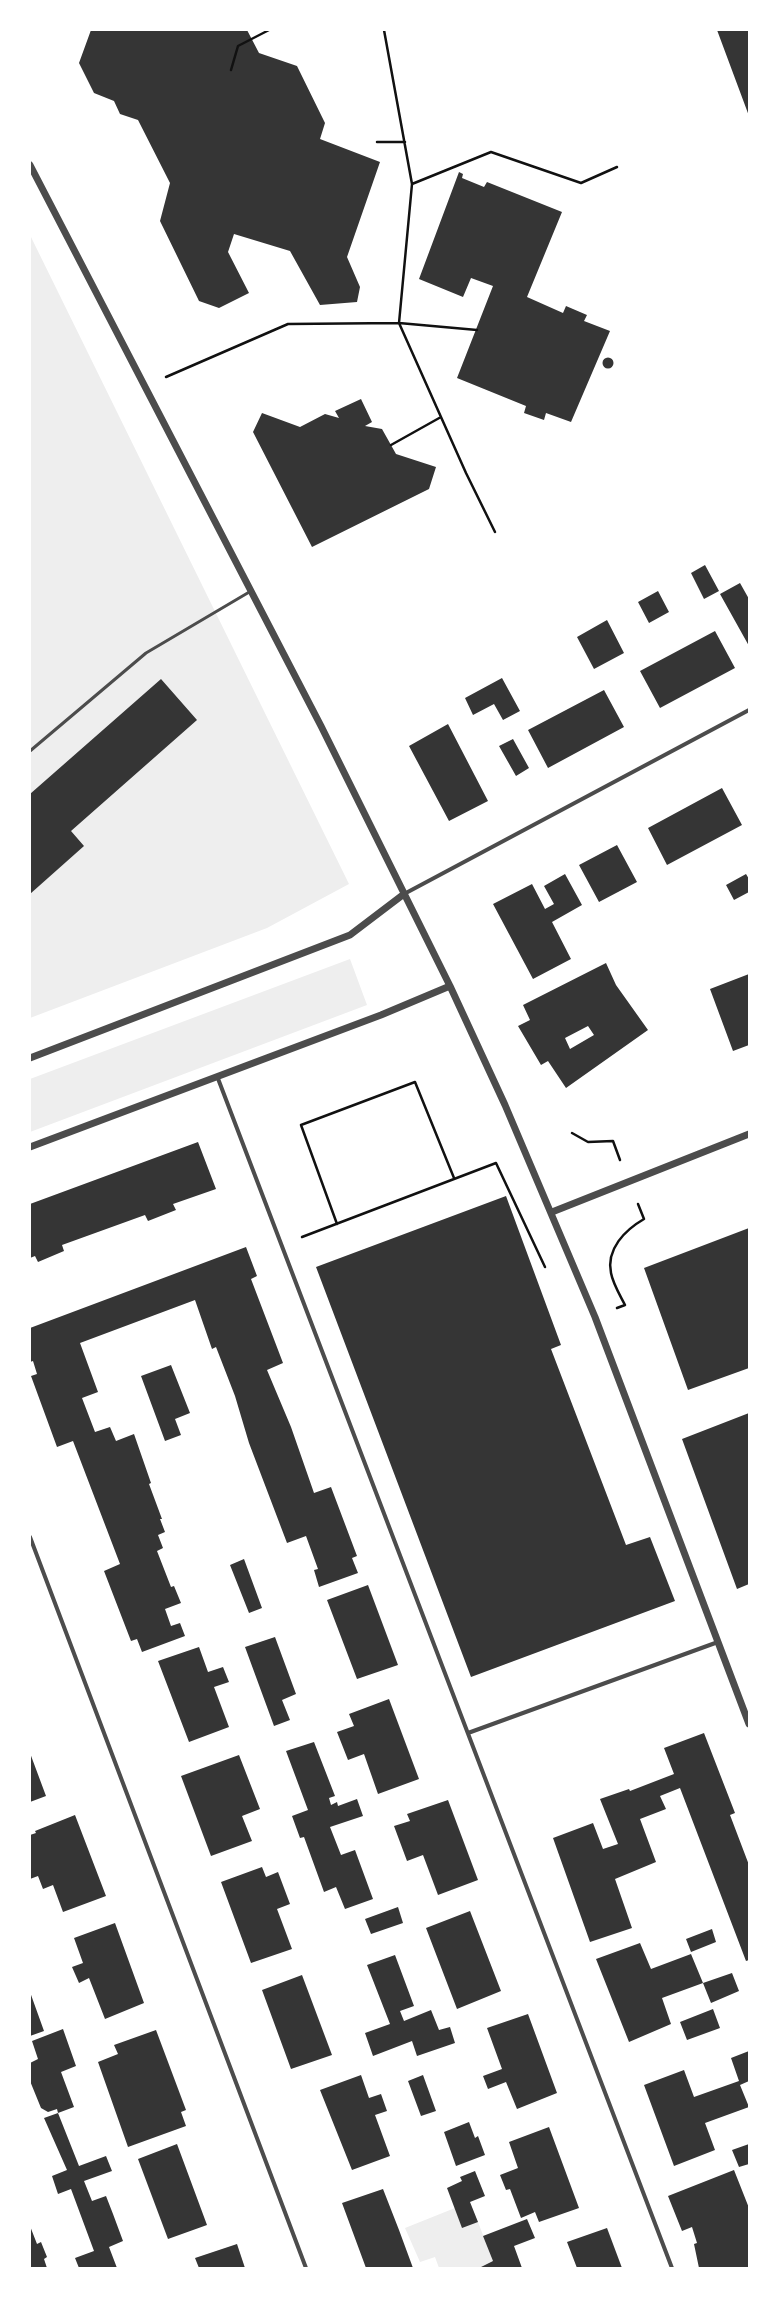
<!DOCTYPE html>
<style>
body{margin:0}
#map{position:relative;width:779px;height:2298px;overflow:hidden;background:#fff;font-family:"Zilla Slab",serif}
canvas{display:block}
.frame{position:absolute;inset:0;border:31px solid #fff;pointer-events:none}
</style>
<div id="map">
<canvas width="779" height="2298"></canvas>
<div class="frame"></div>
</div>
<script>
const ctx = document.querySelector('canvas').getContext('2d');
ctx.lineJoin = 'round';
function paint(path, color) { ctx.fillStyle = color; ctx.fill(path, 'evenodd'); }
function stroke(path, color, width, dash) { ctx.strokeStyle = color; ctx.lineWidth = width; ctx.lineCap = dash ? 'butt' : 'round'; ctx.setLineDash(dash || []); ctx.stroke(path); }
const green = new Path2D(`
 M30,235L349,884L267,928L30,1018Z
 M350,959L367,1005L30,1132V1079Z
 M455,2208L478,2222L493,2261L479,2268H439L435,2257L420,2262L405,2228Z`);
const building = new Path2D(`
 M91,30H247L259,53L297,66L325,123L320,139L380,162L347,257L360,287L357,302L320,305L290,251L234,234L228,252L249,293L219,308L199,301L160,221L170,183L138,120L120,114L114,101L94,93L79,63Z
 M717,30H749V116Z
 M459,172L463,174L462,178L484,187L487,182L562,212L527,297L563,313L566,306L587,315L584,321L610,331L571,422L546,413L544,420L524,413L526,406L457,378L493,286L471,278L463,297L419,279Z
 M602.5 363a5.5 5.5 0 1 1 11 0a5.5 5.5 0 1 1-11 0Z
 M361,399L372,422L365,426L382,429L396,454L436,467L429,489L312,547L253,432L262,413L300,427L325,414L339,418L335,411Z
 M705,565L719,591L704,599L691,573Z
 M740,583L749,599V646L720,594Z
 M658,591L669,612L649,623L638,602Z
 M607,620L624,653L594,669L577,637Z
 M715,631L735,668L660,708L640,671Z
 M502,678L520,711L503,720L494,704L473,715L465,698Z
 M161,679L197,720L71,831L84,846L30,894V794Z
 M604,690L624,727L548,768L528,730Z
 M448,724L488,801L449,821L409,746Z
 M513,739L529,768L516,776L499,746Z
 M722,788L742,825L667,865L648,828Z
 M617,845L637,882L599,902L579,865Z
 M565,874L582,905L552,922L571,959L533,979L493,904L532,884L545,909L554,904L544,886Z
 M746,874L749,879V892L734,900L726,885Z
 M606,963L616,985L648,1030L566,1088L548,1061L541,1065L518,1026L530,1020L523,1005ZM588,1026L594,1035L570,1049L565,1038Z
 M749,974V1045L733,1051L710,989Z
 M198,1142L216,1189L173,1204L176,1210L148,1221L145,1215L62,1245L64,1251L38,1262L35,1256L30,1258V1204Z
 M506,1196L561,1345L551,1349L626,1545L650,1537L675,1601L471,1677L316,1267Z
 M749,1228V1368L688,1390L644,1268Z
 M246,1247L257,1276L251,1279L283,1363L267,1370L291,1427L314,1493L331,1487L357,1556L352,1558L358,1573L319,1587L314,1570L318,1569L306,1536L287,1543L249,1443L235,1396L216,1347L212,1349L195,1300L80,1343L98,1392L82,1398L95,1432L110,1427L116,1441L134,1434L151,1483L149,1484L162,1519H160L165,1532L158,1535L163,1548L157,1551L171,1587L174,1586L181,1603L165,1609L171,1626L180,1623L185,1636L142,1652L137,1639L131,1641L104,1571L120,1564L73,1441L57,1447L31,1376L37,1374L33,1361L30,1362V1328Z
 M171,1365L190,1413L175,1419L181,1435L165,1441L141,1376Z
 M749,1413V1584L737,1589L682,1439Z
 M244,1559L262,1608L249,1613L230,1565Z
 M368,1585L398,1665L357,1679L327,1600Z
 M275,1637L296,1694L282,1700L290,1720L274,1726L245,1647Z
 M199,1647L208,1672L223,1667L229,1682L214,1687L229,1727L189,1742L158,1661Z
 M389,1699L419,1779L378,1794L364,1754L348,1760L337,1732L354,1726L349,1714Z
 M704,1733L735,1813L730,1815L749,1865V1960L746,1961L680,1788L660,1796L666,1809L640,1819L656,1862L615,1879L632,1928L590,1942L553,1838L593,1823L603,1849L618,1844L600,1799L629,1789L630,1791L674,1774L664,1748Z
 M314,1742L335,1796L329,1798L331,1805L337,1802L338,1806L357,1799L363,1816L330,1827L341,1855L355,1850L373,1899L345,1909L336,1887L324,1892L304,1837L300,1838L292,1816L308,1810L286,1751Z
 M30,1753L46,1796L30,1802Z
 M239,1755L260,1809L242,1816L252,1841L211,1856L181,1776Z
 M448,1800L478,1880L438,1895L423,1855L407,1861L394,1826L410,1821L407,1814Z
 M75,1815L106,1896L63,1912L53,1885L43,1889L38,1876L30,1879V1835L36,1833L35,1831Z
 M262,1867L266,1877L278,1872L290,1904L277,1909L292,1949L251,1963L221,1882Z
 M398,1907L403,1923L371,1934L365,1919Z
 M470,1911L501,1991L457,2009L426,1928Z
 M115,1923L144,2003L105,2019L89,1978L79,1983L72,1967L83,1963L74,1938Z
 M712,1929L716,1942L691,1952L686,1939Z
 M640,1943L651,1969L691,1954L703,1983L732,1973L739,1991L711,2003L703,1983L662,1998L671,2024L629,2042L596,1959Z
 M395,1955L414,2006L400,2011L404,2021L431,2010L439,2030L450,2027L455,2043L417,2056L412,2041L373,2056L365,2033L390,2024L367,1965Z
 M302,1975L332,2055L291,2069L262,1990Z
 M30,1992L44,2031L30,2036Z
 M713,2009L720,2028L687,2040L680,2022Z
 M528,2014L557,2093L517,2109L506,2082L488,2089L483,2076L502,2069L487,2028Z
 M63,2029L76,2066L61,2072L74,2107L58,2113L57,2109L48,2112L41,2108L30,2081V2063L38,2059L32,2041Z
 M156,2030L186,2110L181,2112L186,2126L128,2147L98,2062L118,2054L114,2045Z
 M749,2051V2081L740,2085L749,2107L705,2123L715,2150L674,2166L644,2085L684,2070L694,2097L739,2081L731,2058Z
 M361,2075L369,2098L381,2094L387,2111L375,2115L390,2156L352,2170L320,2090Z
 M423,2075L436,2111L421,2116L408,2081Z
 M58,2113L79,2166L106,2156L112,2171L84,2181L92,2201L106,2196L113,2214L123,2241L109,2247L117,2268H79L75,2258L94,2251L71,2189L58,2194L52,2176L67,2170L44,2118Z
 M469,2122L475,2138L478,2136L485,2155L456,2166L444,2132Z
 M549,2127L579,2208L539,2222L535,2212L521,2218L510,2189L506,2190L500,2175L518,2168L509,2142Z
 M177,2144L207,2225L168,2239L138,2159Z
 M749,2144V2164L739,2167L732,2150Z
 M734,2170L749,2208V2268H699L694,2244L697,2243L692,2227L682,2231L668,2196Z
 M475,2171L485,2196L470,2202L478,2222L462,2228L447,2188L462,2181L460,2177Z
 M383,2189L399,2230L413,2268H366L342,2203Z
 M527,2219L535,2238L514,2246L522,2268H479L493,2261L483,2236Z
 M30,2226L37,2244L41,2242L47,2257L44,2259L47,2268H30Z
 M607,2228L622,2268H577L567,2242Z
 M237,2244L245,2268H199L195,2258Z`);
const path = new Path2D(`
 M384,30L412,184
 M231,70L238,46L269,30
 M377,142H405
 M477,330L399,323L466,473L495,532
 M166,377L288,324L399,323L412,184L491,152L581,183L617,167
 M391,445L441,417
 M572,1133L588,1142L613,1141L620,1160
 M337,1224L301,1125L415,1082L454,1178
 M302,1237L496,1163L545,1267
 M617,1308L625,1305C620,1295 613,1284 611,1273C606,1249 625,1230 644,1219L638,1204`);
const service = new Path2D(`
 M30,751L146,653L251,591`);
const minor = new Path2D(`
 M404,894L749,710
 M217,1076L672,2268
 M30,1537L306,2268
 M468,1733L718,1642`);
const tertiary = new Path2D(`
 M30,165L321,726L450,986L505,1105L595,1317L749,1724
 M30,1058L350,935L404,894
 M30,1147L381,1015L450,986
 M552,1212L749,1134`);
paint(green, '#eee');
paint(building, '#353535');
stroke(path, '#111', 2.5);
stroke(service, '#4c4c4c', 3);
stroke(minor, '#4c4c4c', 4);
stroke(tertiary, '#4c4c4c', 7);
</script>
